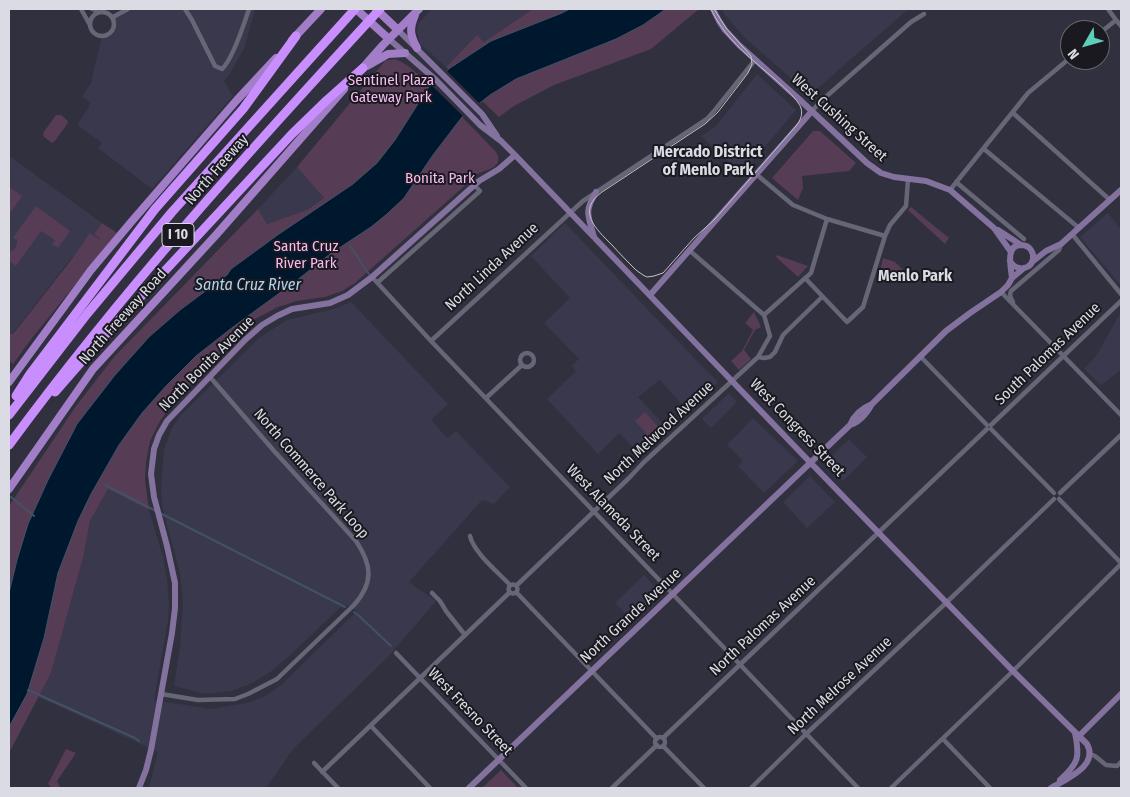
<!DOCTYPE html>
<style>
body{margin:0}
#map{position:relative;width:1130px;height:797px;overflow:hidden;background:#31303e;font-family:"Fira Sans Condensed",sans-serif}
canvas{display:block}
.frame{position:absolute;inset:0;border:10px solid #dbdbe4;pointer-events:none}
.north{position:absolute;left:1060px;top:20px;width:50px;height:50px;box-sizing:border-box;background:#19191f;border:1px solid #67676e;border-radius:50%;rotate:232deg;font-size:14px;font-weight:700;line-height:20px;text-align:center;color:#dbdbe4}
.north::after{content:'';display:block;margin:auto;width:18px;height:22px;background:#5cceba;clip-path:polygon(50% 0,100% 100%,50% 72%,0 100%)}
</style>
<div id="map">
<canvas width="1130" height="797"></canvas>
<div class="frame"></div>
<div class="north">N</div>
</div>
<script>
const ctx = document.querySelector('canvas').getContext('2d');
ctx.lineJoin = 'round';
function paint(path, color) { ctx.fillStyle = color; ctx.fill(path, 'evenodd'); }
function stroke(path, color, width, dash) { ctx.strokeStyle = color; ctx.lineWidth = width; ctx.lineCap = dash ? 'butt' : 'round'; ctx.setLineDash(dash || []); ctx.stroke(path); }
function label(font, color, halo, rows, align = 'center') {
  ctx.font = font + ' "Fira Sans Condensed",sans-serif'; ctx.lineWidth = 4; ctx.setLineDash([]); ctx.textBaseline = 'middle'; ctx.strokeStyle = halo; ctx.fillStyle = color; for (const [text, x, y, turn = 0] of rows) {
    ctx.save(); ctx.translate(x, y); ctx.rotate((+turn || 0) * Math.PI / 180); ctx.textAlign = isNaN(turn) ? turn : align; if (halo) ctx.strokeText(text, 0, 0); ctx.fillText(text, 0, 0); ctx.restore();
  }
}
const built = new Path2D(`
 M128,9H255L244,49L229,75L224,81L233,96L152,189L98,148L102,143L77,125L89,107L90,102L82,97L91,83L102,36L110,34L113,31L115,23L113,17Z
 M432,9H533L484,42L477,35L446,67L420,44L417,31L418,24Z
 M722,9H907L906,11L810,95L744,37L724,14Z
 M757,74L796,110L742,174L701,136L716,126Z
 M9,156L102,223L94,234L100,239L70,260L12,334H9Z
 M297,167L324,198L307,210L267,224L258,209Z
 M1108,213L1121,230V286L1080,237Z
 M565,223L700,364L718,382L688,411L660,380L638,397L668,429L641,455L619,433L598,454L547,399L576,371L571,366L579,359L544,323L570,298L531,256Z
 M351,302L448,404L431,420L447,438L456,431L510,487L494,504L482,500L409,582L436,601L388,657L293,749L266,788H148L150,784L158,752L38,697L51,673L84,554L90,521L108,489L149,510L163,557L167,579L169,603L168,621L154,700L211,709L247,703L265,696L281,685L357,611L344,604L287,658L269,673L250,684L232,691L205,694L174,686L180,646L183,602L180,573L163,510L161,492L162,475L164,449L172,428L180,416L259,338L287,320L337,308Z
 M1121,312V370L1101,385L1084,369L1096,356Z
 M729,393L737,402L711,428L702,419Z
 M753,418L798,461L764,493L738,466L743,461L727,445Z
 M849,439L867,457L843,481L825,462Z
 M810,476L835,502L807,528L783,502Z
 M644,575L660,592L631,619L615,603Z`);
const green = new Path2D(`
 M533,9H697L698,10L651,49L554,85L514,106L499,117L446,67L477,35L484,42Z
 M394,59C408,63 418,75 429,84C452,106 474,129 496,152C504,166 490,169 479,173L355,283L342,291L325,297L297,301L278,307L255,319L174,401L160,421L150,441L146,462L145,480L149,510L108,489L90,521L84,554L51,673L9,753V506L76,406L114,357L258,209L267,224L307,210L324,198L297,167L385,61Z
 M56,115H61L67,120L68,123L54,142L52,143L44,137L43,133Z
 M813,131H820L856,163L849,171L802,176L803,188L798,200L772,178Z
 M9,187L22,196L9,215Z
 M36,206L70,231L58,248L52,244L55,240L41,231L16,266L9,261V252L14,250L17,244V240L13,238Z
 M911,207L949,238L945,244L908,210Z
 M102,223L117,233L32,338L13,364L9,360V334H13L72,259L90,233L99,239L98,240L100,239L94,234Z
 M777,255L808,266L798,277L776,257Z
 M883,258L895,262L906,273L897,283L879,276Z
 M754,312L761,327L755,330L744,350L751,359L739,370L731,361L742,351L753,330L745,323Z
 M645,412L663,432L648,446L641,438L646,433L635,421Z
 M66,749L76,753L57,781L60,787L63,788H52L48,784Z
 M501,770L518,788H482Z`);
const water = new Path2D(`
 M570,9H666L643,25L616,39L516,79L490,95L462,117L433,155L404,198L387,214L371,227L330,254L296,281L233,327L196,356L166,386L142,413L119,445L91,494L78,521L58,573L44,638L27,694L9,727V593L17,560L28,524L48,480L77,424L115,375L149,337L180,310L227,275L231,269L279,234L353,184L377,163L395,140L428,88L450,68L491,41L562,13Z`);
const pier = new Path2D(`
 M445,69L481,105L465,118L429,83Z`);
const stream = new Path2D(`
 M350,246L369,274
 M105,485L156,511
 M11,497L34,516
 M160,513L345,607
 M354,612L358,615L391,646
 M28,690L135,738L139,741`);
const street = new Path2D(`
 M81,9L90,25
 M92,9L101,11
 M185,9L192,20L215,66L222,69C233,59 244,24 249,9
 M1108,9L1116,20L1121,26
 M90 24a12 12 0 1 1 24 0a12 12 0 1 1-24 0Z
 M113,17L128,9
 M1100,33L1116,20
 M812,111L820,102L911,22L924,14
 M1013,113L1110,200
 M984,149L1079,228
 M756,174L793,205L827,219L885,236
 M956,182L1024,239
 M950,190L1028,93L1070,58
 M1072,234L1121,294
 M372,277L431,341L858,788
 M805,278L847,322L863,307L885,236L890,225L906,206L908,180
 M378,282L480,191L474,185
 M1001,292L1121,415
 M1013,302C1011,299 1009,295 1011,291L1059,250L1061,244
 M764,315L811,273L827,219
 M431,341L583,201L707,119L715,110L755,60
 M520 360a7 7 0 1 1 14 0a7 7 0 1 1-14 0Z
 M920,356L987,425
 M758,357L764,358L770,357L775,352L783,335L822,297
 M486,398L522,365
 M991,425L1121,301
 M991,429L1054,493
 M1060,493L1121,435
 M1059,499L1121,563
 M470,536C474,553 498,572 510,585
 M508.5 589a4.5 4.5 0 1 1 9 0a4.5 4.5 0 1 1-9 0Z
 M517,585L629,478L644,462L758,357L770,336L764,315L689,250
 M516,592L657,739
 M432,593L440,601L446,611L465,635
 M396,653L526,788
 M161,694L198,700L235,699L248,694L277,679L354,605C374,582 372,565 356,541L275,452L210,377
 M371,726L430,788
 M655 742a5 5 0 1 1 10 0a5 5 0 1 1-10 0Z
 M663,738L987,429
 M943,739L990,788
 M663,746L704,788
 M1090,754L1095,756L1106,765L1117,766L1121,762
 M314,763L338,788
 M322,772L510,592
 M612,788L657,745
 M751,788L806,734L947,602L1054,499
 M891,788L1013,671L1121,564`);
const secondary = new Path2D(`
 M713,9L719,21L725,30L739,45L799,99L867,163L881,173L894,177L926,181L950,190L994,228L1011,252
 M398,30L482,114L497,136
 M389,39L436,80L480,125L501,141L515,155L804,456L1013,671L1087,744C1099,766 1066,779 1051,788
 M998,230L1021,245
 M594,237C588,215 584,212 596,192
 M1010,261C1020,277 1040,264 1031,250C1029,247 1025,245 1021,245C1005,245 1011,268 1012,278
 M1032,262L1046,251L1061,244L1121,190
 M650,295L812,111
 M850,425C860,422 867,413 872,404L946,331L970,313L1001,292L1008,285L1012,278L1024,268
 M1077,738L1121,694
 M1060,780C1079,763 1080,757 1075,733
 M139,788L146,770L151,750L172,633L175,608V583L167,546L154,497L151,474L154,449L159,435L167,421L245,340L262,325L277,316L292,309L330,303L348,295L372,277L479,181L499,169L515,155
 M469,788L850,425C854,415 862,408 872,404`);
const primary = new Path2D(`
 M356,9L389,39
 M376,9L398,30
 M415,15C409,29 410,35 417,48
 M292,40L321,9
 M367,66L388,54L405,53
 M360,71L383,45L419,9
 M9,382L91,270L132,221L236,101L276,58
 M9,489L93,369L216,235L344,89`);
const highway = new Path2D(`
 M55,392L96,345L292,134L327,100L363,68
 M16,396L30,374L155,209L243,109L296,36
 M9,415L87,314L172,212L355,9
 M9,445C122,291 251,149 380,9`);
const tram = new Path2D(`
 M711,9C721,31 738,47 756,63C767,73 797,96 801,108C803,115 800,121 796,126L715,219L694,238L663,273L654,276L647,277L643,275L636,270C628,262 620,254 612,245C596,229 576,211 602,192L705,124L718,112L748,73L752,64L751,56L726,28L714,9`);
const shields = [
 [178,235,32]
];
const shieldNames = [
 ["I 10",178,235]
];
const parkNames = [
 ["Sentinel Plaza",391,81],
 ["Gateway Park",391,98],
 ["Bonita Park",440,179],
 ["Santa Cruz",306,247],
 ["River Park",306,264]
];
const streetNames = [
 ["West Cushing Street",839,118,42],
 ["North Freeway",217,170,-49],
 ["North Linda Avenue",492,267,-43],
 ["North Freeway Road",123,317,-48],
 ["South Palomas Avenue",1048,354,-44],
 ["North Bonita Avenue",207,364,-45],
 ["West Congress Street",797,428,46],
 ["North Melwood Avenue",659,433,-43],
 ["North Commerce Park Loop",311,474,49],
 ["West Alameda Street",613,513,46],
 ["North Grande Avenue",631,616,-43],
 ["North Palomas Avenue",763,626,-43],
 ["North Melrose Avenue",840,686,-43],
 ["West Fresno Street",470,712,46]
];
const neighbourhoodNames = [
 ["Mercado District",708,153],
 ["of Menlo Park",708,171],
 ["Menlo Park",915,277]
];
const waterNames = [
 ["Santa Cruz River",248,286]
];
paint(built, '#39384c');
paint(green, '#573c55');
paint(water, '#00182d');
stroke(water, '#425264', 1);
paint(pier, '#31303e');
stroke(stream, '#425264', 2);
stroke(street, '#666676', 4.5);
stroke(secondary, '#84729e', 6);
stroke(primary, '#a17ec7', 8);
stroke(highway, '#c98efd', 9);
stroke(tram, '#c1c1cb', 1);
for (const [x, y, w] of shields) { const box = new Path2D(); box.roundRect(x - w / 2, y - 11.5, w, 23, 4); ctx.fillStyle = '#19191f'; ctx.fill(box); stroke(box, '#dbdbe4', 1); }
label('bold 14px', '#dbdbe4', null, shieldNames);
label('15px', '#f8bcf3', '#19191f', parkNames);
label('15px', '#dbdbe4', '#19191f', streetNames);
label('bold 16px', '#dbdbe4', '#19191f', neighbourhoodNames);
label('italic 16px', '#aed4f3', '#19191f', waterNames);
</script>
